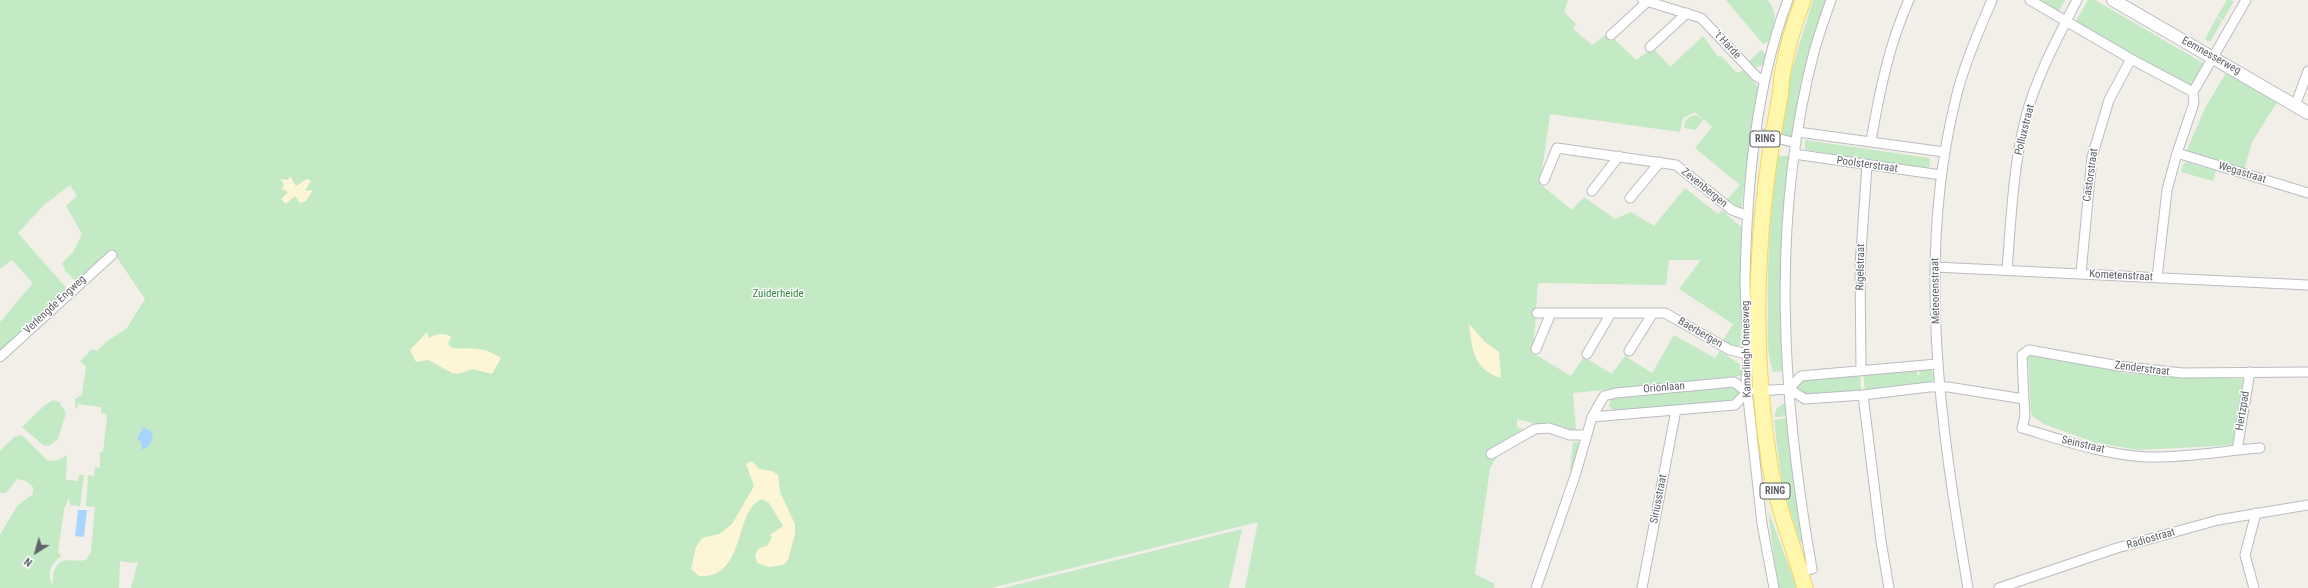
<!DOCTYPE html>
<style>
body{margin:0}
#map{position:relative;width:2308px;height:588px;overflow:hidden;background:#f1efe7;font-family:"Roboto Condensed",sans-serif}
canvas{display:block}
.north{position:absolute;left:16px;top:532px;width:40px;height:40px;-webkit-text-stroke:3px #fff;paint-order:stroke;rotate:217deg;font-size:11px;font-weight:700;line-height:16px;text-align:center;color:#5e6268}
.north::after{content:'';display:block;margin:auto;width:14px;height:18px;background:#5e6268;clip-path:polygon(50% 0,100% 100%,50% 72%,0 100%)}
</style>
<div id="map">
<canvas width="2308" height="588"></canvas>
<div class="north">N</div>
</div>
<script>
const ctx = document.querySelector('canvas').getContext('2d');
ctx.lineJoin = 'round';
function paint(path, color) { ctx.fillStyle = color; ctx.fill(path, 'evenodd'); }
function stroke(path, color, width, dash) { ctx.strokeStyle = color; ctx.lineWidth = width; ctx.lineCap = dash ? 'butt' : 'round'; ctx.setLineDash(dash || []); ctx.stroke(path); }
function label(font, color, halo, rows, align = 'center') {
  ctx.font = font + ' "Roboto Condensed",sans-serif'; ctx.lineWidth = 3; ctx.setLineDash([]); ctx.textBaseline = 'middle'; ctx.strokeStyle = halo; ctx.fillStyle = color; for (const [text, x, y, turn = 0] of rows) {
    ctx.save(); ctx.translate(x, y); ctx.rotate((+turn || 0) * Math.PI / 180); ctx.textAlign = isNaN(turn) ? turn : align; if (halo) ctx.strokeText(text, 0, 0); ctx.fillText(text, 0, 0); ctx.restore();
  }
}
const green = new Path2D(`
 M0,0H1568L1564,12L1576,24L1573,29L1592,45L1608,33L1636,60L1653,48L1670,67L1703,36L1718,57L1721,56L1737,73L1743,70L1758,87L1741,209L1727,200L1740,185L1695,148L1712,127L1704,119L1695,130L1684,128C1685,119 1688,117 1696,115L1703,119L1695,112L1683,118L1680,132L1550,114L1540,184L1572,210L1584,197L1615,219L1631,212L1654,226L1685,188L1718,214L1722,210L1742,228L1741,345L1734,347L1723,340L1733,324L1679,289L1701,260H1669L1666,285L1538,283L1533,353L1571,376L1584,357L1612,374L1625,356L1652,373L1674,335L1715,358L1720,351L1741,365L1742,376L1573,393L1576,430L1571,433L1517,419V427L1523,429L1492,449L1499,454L1490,468L1475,574L1495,584L1494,588H1245L1258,522L991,588H131L138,561L134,563L120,561L119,588H0V535L17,506L33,494V487L26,481L17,479L6,493H0V451L14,437L20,435L24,437L48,461L58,460L67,455L66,480L78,481L79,475H84L80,506L70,505L69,498L64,509L58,552L61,556C51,565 47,571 52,584C54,579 52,574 55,569C62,555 74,563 86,560L91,552L95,507L86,506L88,475L94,476L95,467L100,468V452H103L107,417L106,414L101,413V407L78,404L77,409L75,407V399L82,395L86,366L80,361L92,349L97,351L106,342L127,328L145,299L111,249L77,282L66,272L62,263L73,252L82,234L66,206L77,196L70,185L43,206L18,233L68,290L0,353V322L33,283L12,260L0,269Z
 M1726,0H1767C1778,9 1776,31 1768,42L1763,44Z
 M1813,0H1827L1814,34L1793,137L1780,135L1788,82Z
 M2036,0H2065L2059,11L2056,12Z
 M2088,0H2095L2203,63C2203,72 2195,85 2186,87L2077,24L2076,21Z
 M2227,0L2234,1L2223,20L2217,16Z
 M2217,17L2222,21L2210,42L2205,39Z
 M1761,50L1766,54L1764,65L1756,67L1749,61Z
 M2226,73L2277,102L2252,142L2244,170L2186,152L2205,108Z
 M1805,140L1930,158L1929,167L1928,169L1807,150L1805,149Z
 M1779,156H1791L1785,371L1773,372C1766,352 1768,330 1768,309C1767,258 1771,209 1776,159Z
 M2186,162L2216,171L2213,181L2181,172L2183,165Z
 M2028,354L2112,367L2122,373L2243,379L2233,445L2138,450L2093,442L2044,424L2032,416L2031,411Z
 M1917,368V375H1920L1918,368L1931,370L1934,378L1931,383L1865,390L1863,373Z
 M1860,374L1861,390L1805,395L1798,391L1797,387L1800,380Z
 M1733,385L1741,391L1739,398L1734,402L1613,411L1609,405L1612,398Z
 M53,400L59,402L66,413L58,439L49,446L43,445L22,427L45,405Z
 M1787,402L1788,416L1774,417L1777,408Z
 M1788,418L1804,541L1800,543L1782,485L1774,420Z
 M1573,442H1580L1573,471L1570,470Z
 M1768,510L1797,588H1778Z
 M1242,529L1229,588H1003Z`);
const sand = new Path2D(`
 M290,176L296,186L307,179L311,181L305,191L313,190L306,201L300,203L295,196L286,204L281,199L288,192L282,189L284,184L280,179L288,180Z
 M1469,324L1485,342L1499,352L1501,378C1473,370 1472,348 1469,324Z
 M427,332L429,338C436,334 444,332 451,337L448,344L452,348C475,350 480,345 501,358L492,374L473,369L458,374L452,373L428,360L416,362L410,350Z
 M752,461L759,469L772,471L778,475L780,492L795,524V534L788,560L783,565L769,567L757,563L755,555L759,548L767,546L772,537L770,535L783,526L769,503L762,499C733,510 747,579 699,576L691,569L696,547L702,538L719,534L732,524L754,486L746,464Z`);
const water = new Path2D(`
 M144,427L151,432L153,437L149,446L142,450L141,442L137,438Z
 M78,510H87L84,537L75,536Z`);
const minor = new Path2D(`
 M1643,0L1701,18L1756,76L1764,81
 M2030,0L2131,59L2193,92
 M1611,35L1648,1
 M1650,47L1687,13
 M2295,106L2308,71
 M1798,132L1944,152
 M1757,133L1796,143
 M1871,141C1879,94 1889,44 1909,0
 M2177,153L2308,193
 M1794,154L1941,175
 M1544,180L1557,148L1676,165L1732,210L1748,216
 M1592,191L1619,156
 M1630,198L1660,162
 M1935,267L2308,285
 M2007,270C2011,220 2013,169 2025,120C2036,77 2057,39 2077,0
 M2081,273L2092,157L2109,100L2131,59
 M2157,278L2167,190L2177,153L2194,103L2193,92L2246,0
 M1537,313H1551
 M1536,349L1551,313H1665L1730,350L1747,354
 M1629,351L1653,313
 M1587,354L1611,313
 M0,357L112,255
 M1937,364L1801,376L1789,389L1805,399L1863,395L1929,387H1948L2024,399L2025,416L2022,428C2062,440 2104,455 2147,457C2184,458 2222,451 2260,448
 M1861,370L1860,266L1867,165
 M1756,391L1789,389
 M1863,395L1881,541L1889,588
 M2024,399L2022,355L2029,350L2119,366L2182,373L2308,372
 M2237,450L2250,372
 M1491,454L1535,429L1549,428L1570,435H1587
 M1801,572L1812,569C1782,399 1770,220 1814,52C1819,34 1825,17 1831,0
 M1536,588L1575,476L1592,417L1604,396L1616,393L1734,382L1747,392L1735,405L1592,417
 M1642,588L1676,410
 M1774,588L1762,524L1746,380C1751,349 1745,312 1745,280C1747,188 1755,86 1788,0
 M1968,588C1941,429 1916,262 1955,102C1963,67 1978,33 1992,0
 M1999,588L2117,548L2218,520L2308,505
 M2254,588L2245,555L2256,513`);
const tertiary = new Path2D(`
 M2113,0L2308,113`);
const primary = new Path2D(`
 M1803,0C1794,24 1786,50 1782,76C1781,83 1781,90 1780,97C1756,218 1750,344 1770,466C1777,508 1794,547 1805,588`);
const shields = [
 [1765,139,30],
 [1775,491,30]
];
const shieldNames = [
 ["RING",1765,139],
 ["RING",1775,491]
];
const streetNames = [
 ["'t Harde",1727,45,47],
 ["Eemnesserweg",2211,56,29],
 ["Polluxstraat",2025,130,-76],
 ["Poolsterstraat",1867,165,8],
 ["Wegastraat",2242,173,17],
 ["Castorstraat",2091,175,-82],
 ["Zevenbergen",1704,188,39],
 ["Rigelstraat",1861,267,-89],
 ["Kometenstraat",2121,276,3],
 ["Meteorenstraat",1936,291,-91],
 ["Verlengde Engweg",55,305,-43],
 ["Baerbergen",1700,333,30],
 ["Kamerlingh Onnesweg",1747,349,-91],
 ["Zenderstraat",2142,369,7],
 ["Orionlaan",1664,388,-5],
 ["Hertzpad",2243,411,-81],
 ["Seinstraat",2083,445,13],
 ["Siriusstraat",1659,499,-79],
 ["Radiostraat",2151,539,-16]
];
const parkNames = [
 ["Zuiderheide",778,294]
];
paint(green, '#c3e9c5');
paint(sand, '#fcf6d7');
paint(water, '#a9d4ff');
stroke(minor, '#b9bcc1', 11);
stroke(tertiary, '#b9bcc1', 14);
stroke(primary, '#f8d659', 17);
stroke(minor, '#fff', 9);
stroke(tertiary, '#fff', 12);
stroke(primary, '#fff7ae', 15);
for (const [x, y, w] of shields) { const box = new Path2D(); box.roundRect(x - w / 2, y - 8, w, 16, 3); ctx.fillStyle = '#fff'; ctx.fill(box); stroke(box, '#5e6268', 1); }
label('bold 10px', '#5e6268', null, shieldNames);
label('11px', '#5e6268', '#fff', streetNames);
label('11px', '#30843a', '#fff', parkNames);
</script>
